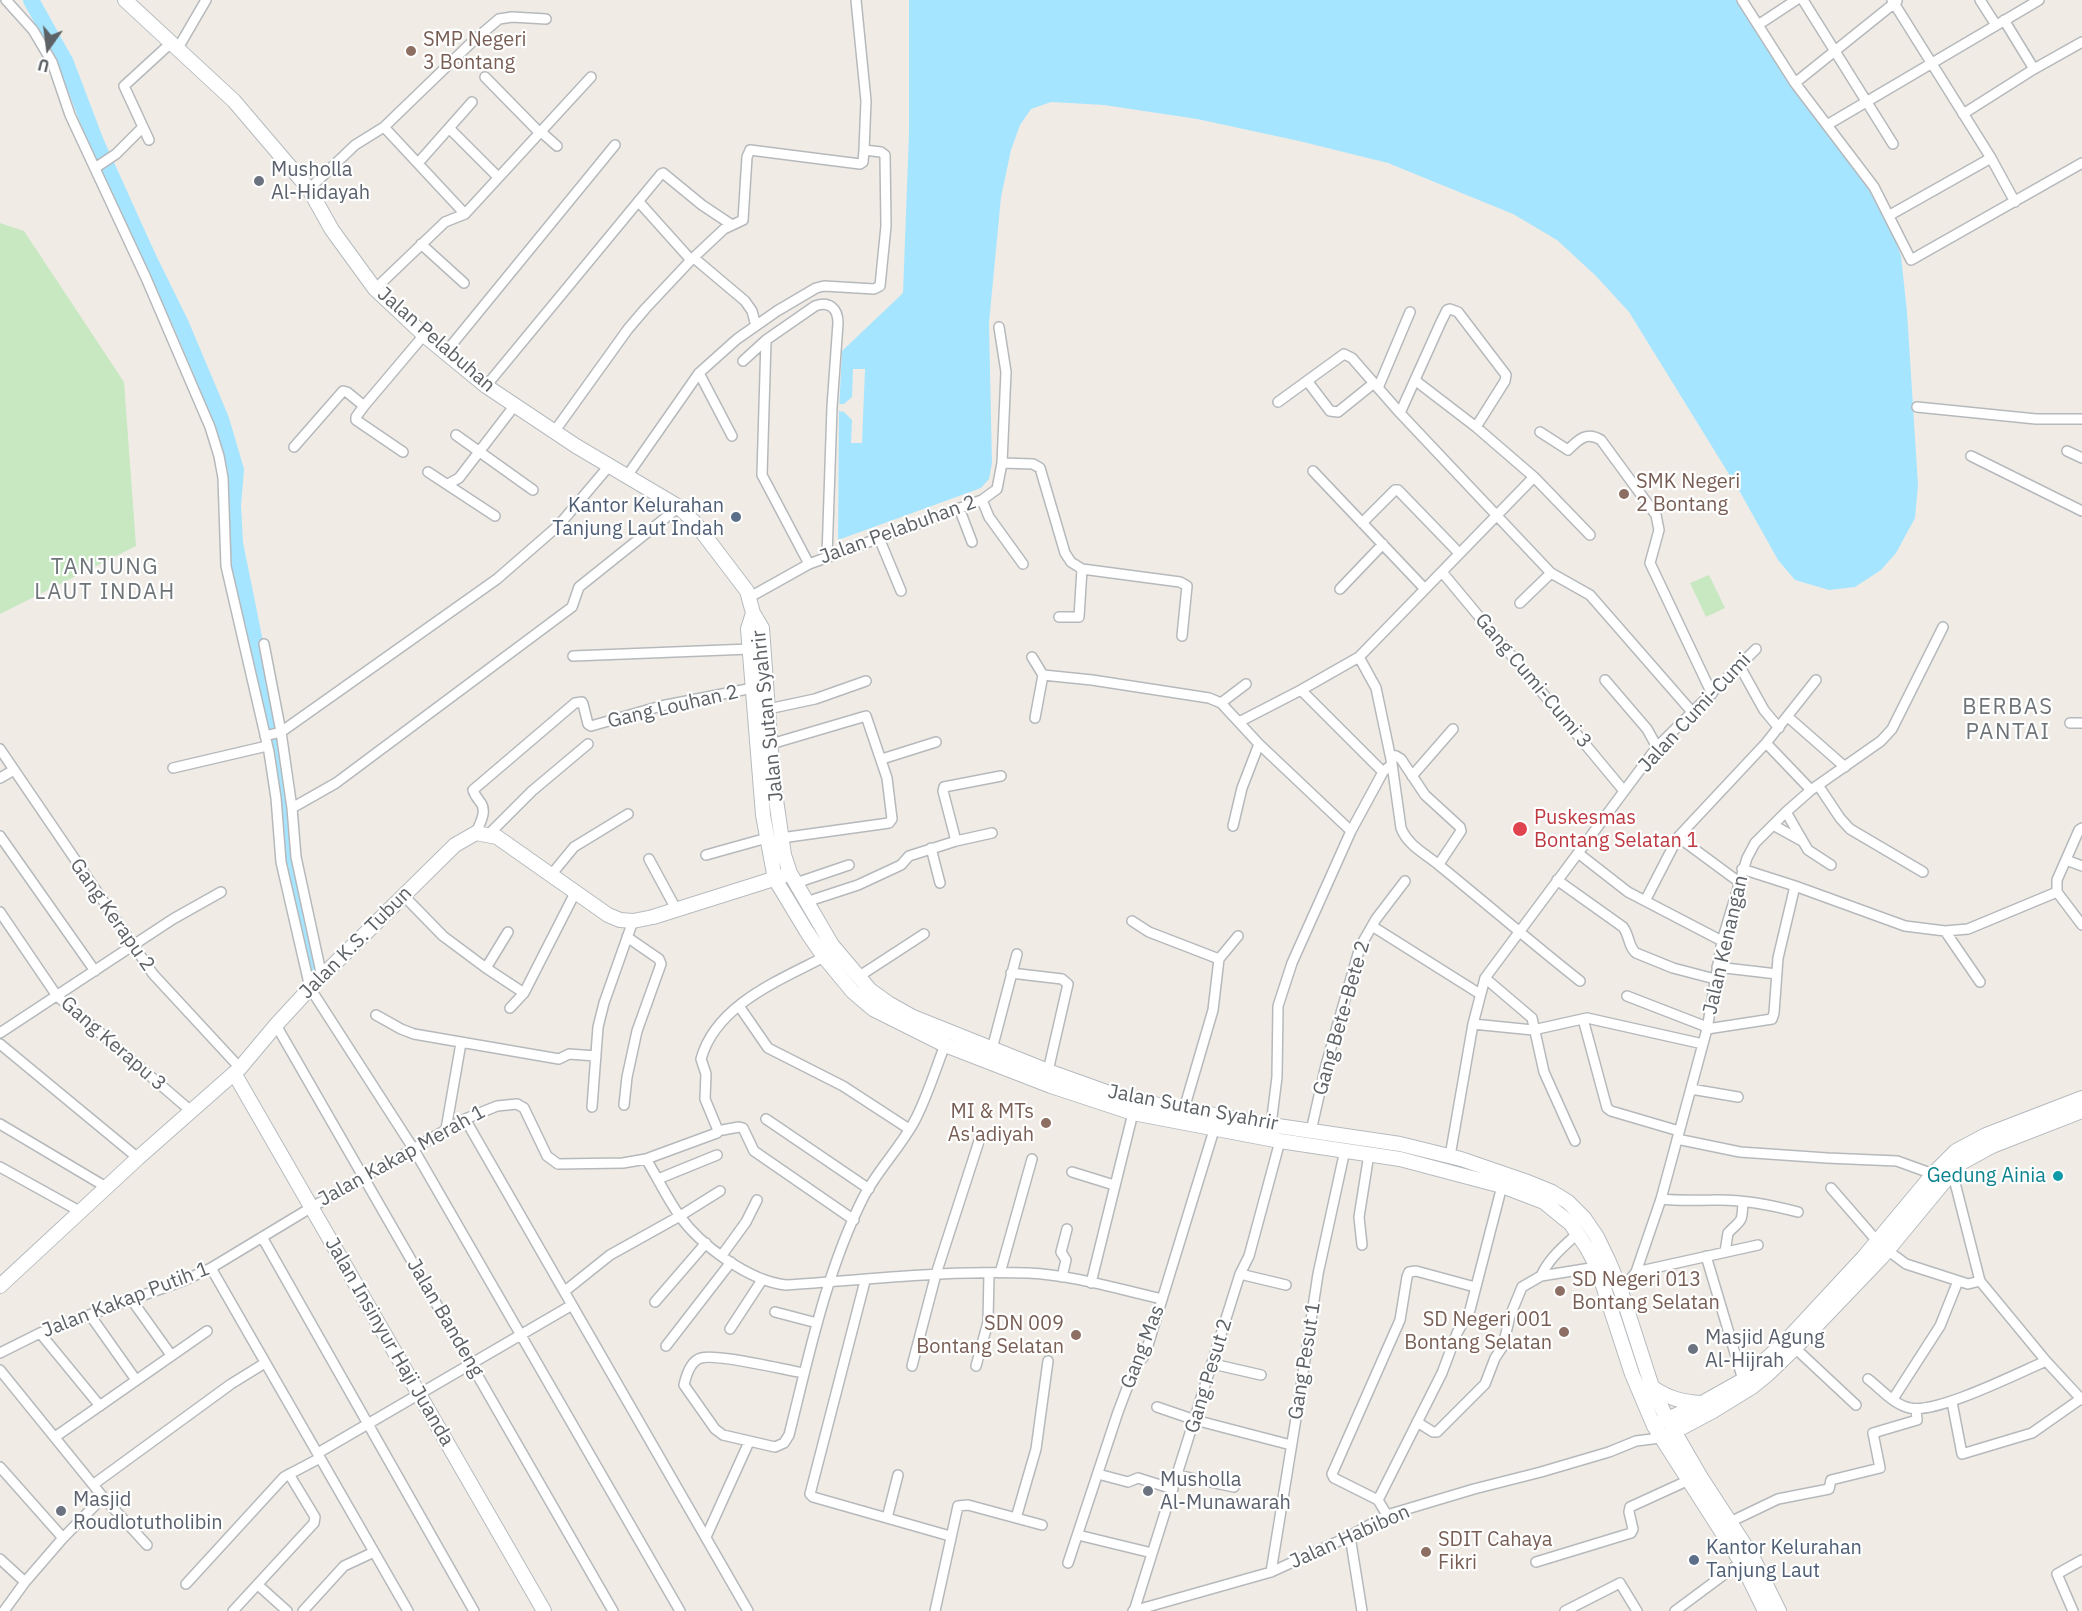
<!DOCTYPE html>
<style>
body{margin:0}
#map{position:relative;width:2082px;height:1611px;overflow:hidden;background:#f0ece5;font-family:"IBM Plex Sans",sans-serif}
canvas{display:block}
.north{position:absolute;left:18px;top:18px;width:60px;height:60px;-webkit-text-stroke:4px #fff;paint-order:stroke;rotate:194deg;font-size:16px;font-weight:700;line-height:24px;text-align:center;color:#5d6266}
.north::after{content:'';display:block;margin:auto;width:21px;height:27px;background:#5d6266;clip-path:polygon(50% 0,100% 100%,50% 72%,0 100%)}
</style>
<div id="map">
<canvas width="2082" height="1611"></canvas>
<div class="north">U</div>
</div>
<script>
const ctx = document.querySelector('canvas').getContext('2d');
ctx.lineJoin = 'round';
function paint(path, color) { ctx.fillStyle = color; ctx.fill(path, 'evenodd'); }
function stroke(path, color, width, dash) { ctx.strokeStyle = color; ctx.lineWidth = width; ctx.lineCap = dash ? 'butt' : 'round'; ctx.setLineDash(dash || []); ctx.stroke(path); }
function label(font, color, halo, rows, align = 'center') {
  ctx.font = font + ' "IBM Plex Sans",sans-serif'; ctx.lineWidth = 4.5; ctx.setLineDash([]); ctx.textBaseline = 'middle'; ctx.strokeStyle = halo; ctx.fillStyle = color; for (const [text, x, y, turn = 0] of rows) {
    ctx.save(); ctx.translate(x, y); ctx.rotate((+turn || 0) * Math.PI / 180); ctx.textAlign = isNaN(turn) ? turn : align; if (halo) ctx.strokeText(text, 0, 0); ctx.fillText(text, 0, 0); ctx.restore();
  }
}
const green = new Path2D(`
 M0,223L24,231L124,382L136,546L0,614Z
 M1709,575L1725,608L1706,617L1690,583Z`);
const water = new Path2D(`
 M909,0H1736L1801,99L1850,161L1867,186L1896,242L1901,256L1907,312L1918,485L1915,518L1896,553L1881,570L1855,587L1829,590L1795,580L1778,560L1740,492L1629,312L1596,276L1557,240L1513,214L1388,163L1299,141L1197,119L1104,105L1051,102L1031,109L1020,125L1011,150L1001,197L989,323L992,463L989,479L981,488L838,540L839,411L842,351L903,293L909,133Z`);
const pier = new Path2D(`
 M853,369H865L862,443H851L852,420L844,412L839,411V404H844L852,397Z`);
const river = new Path2D(`
 M31,0L66,63L96,142L149,259L181,324L221,419L236,470L233,505L235,543L272,726L284,804L288,860L313,968`);
const street = new Path2D(`
 M6,0L33,30L52,62L70,115L146,278L210,427L219,456L223,478L226,566L269,752L276,798L281,862L310,988L413,1148L680,1611
 M1742,0L1795,83L1874,187L1911,260L2082,163
 M1803,0L1893,144
 M1892,0L1991,158L2015,202
 M1980,0L1996,25
 M2004,20L2034,69
 M1758,25L1796,0
 M178,48L206,0
 M485,77L539,132
 M1795,83L1897,1
 M1963,114L2034,69L2082,42
 M1827,125L2039,0
 M384,127L465,214
 M449,128L498,177
 M540,131L557,146
 M149,140L124,86L172,42
 M419,162L472,102
 M95,168L116,154L143,127
 M309,189L355,145L384,127L472,42L499,19L512,17L546,19
 M639,202L691,260
 M1890,215L1991,158
 M421,244L464,283
 M694,258L745,301L752,311L756,326
 M375,289L445,222L465,214L591,77
 M766,340L762,475L809,564
 M445,353L615,145
 M743,361L766,340L815,306C829,301 838,308 838,323L832,407L827,557
 M699,373L732,436
 M1416,381L1476,427L1534,477L1590,535
 M1308,382L1330,411L1338,412L1374,383
 M486,386L661,174L663,173L702,205L732,225
 M1378,388L1410,312
 M1278,402L1344,354L1352,358L1400,413
 M364,406L356,417V420L403,452
 M1917,407L2036,419H2082
 M1476,427L1505,381L1506,375L1458,312L1450,309L1447,310L1441,322L1400,413L1551,573L1590,595L1693,713
 M554,432L628,329L645,309L691,260L724,229L743,220L747,157L750,150L860,164L863,162L864,150
 M1540,432L1568,450C1578,440 1586,431 1601,440L1656,515L1659,530L1650,563L1712,694
 M456,435L533,490
 M294,447L343,391L347,392L364,406L424,335
 M2067,451L2082,458
 M1971,456L2082,511
 M1002,463L1033,464L1040,468L1065,553L1071,562L1082,569L1180,582L1187,586L1182,636
 M1313,471L1425,589
 M428,472L495,516
 M627,476L699,373L737,339L777,311L816,288L824,286L874,289L880,286L886,226L885,155L881,152L864,150L866,101L856,0
 M1534,477L1359,657L1376,688L1392,764L1401,828C1408,846 1426,854 1440,866C1487,904 1533,944 1580,981
 M448,484L459,478L515,405
 M982,500L989,517L1023,564
 M959,508L972,542
 M1362,523L1395,490H1398L1459,553
 M879,538L901,591
 M1442,572L1624,791
 M1340,589L1383,544
 M750,597L809,564L982,500L997,489L1002,463L1006,372L999,327
 M1520,603L1551,573
 M1059,617H1079L1082,569
 M264,644L281,732L265,736
 M573,656L750,649
 M1032,657L1043,675L1035,718
 M1739,665L1764,710L1779,728
 M1043,675L1092,680L1209,698L1221,703L1259,744L1351,831
 M1605,680L1647,729L1657,747
 M1301,690L1383,772
 M1221,703L1246,684
 M768,709L815,699L866,681
 M1788,717L1845,767
 M1239,722L1301,690L1359,657
 M2070,723H2082
 M1766,743L1811,790
 M771,744L866,716L887,778L892,819L889,823L781,838
 M0,749L153,974L240,1068
 M1390,755L1396,756L1401,759L1425,795L1460,827L1461,831L1439,864
 M882,759L936,742
 M173,768L267,746
 M1412,776L1453,729
 M0,778L14,770
 M1818,785L1840,818L1850,829L1923,872
 M292,808L336,783L572,607L579,587L679,507
 M1786,812L1808,850L1831,865
 M1773,825L1802,841
 M1233,826L1242,788L1259,744
 M476,833C480,823 487,812 481,803C477,798 475,796 473,790L575,703L582,702L583,704L588,724L591,726L661,706L753,688
 M489,834L532,791L588,744
 M0,836L95,971
 M956,841L943,791L944,787L1001,776
 M931,848L940,883
 M1578,853L1628,892L1722,941
 M706,855L767,838
 M649,859L676,909
 M2066,860L2082,866
 M1742,869L1795,886L1905,926L1945,931L1968,929L2057,892V880L2079,830L2082,828
 M551,875L574,847L628,814
 M1557,880L1623,927C1630,936 1628,947 1636,953L1673,968L1715,979
 M1739,882L1678,837L1766,743L1816,680
 M796,883L849,865
 M2057,892L2082,925
 M404,896L443,936L486,968L524,993
 M1645,901L1678,837
 M806,902L858,885L901,865L909,856L956,841L992,833
 M0,912L57,996L191,1111
 M1132,921L1149,932L1219,959
 M1372,926L1480,994
 M1945,931L1980,982
 M1717,967L1777,974
 M486,968L508,932
 M1011,973L1062,979L1068,984L1048,1071
 M322,977L296,857L292,808L281,732L497,579L559,525L609,466
 M858,977L924,934
 M1485,978L1532,1018L1544,1072L1575,1141
 M1627,996L1707,1027
 M739,1006L768,1048L843,1086L909,1129
 M510,1008L524,993L575,893
 M376,1015L401,1029L414,1034L559,1059L569,1054L596,1056
 M1583,1019L1607,1108L1611,1111L1679,1131
 M1473,1024L1533,1030L1587,1018L1703,1044
 M276,1025L613,1611
 M1707,1029L1772,1019L1774,1013L1778,958L1795,886
 M0,1033L173,919L221,892
 M0,1044L138,1158
 M992,1049L1017,954
 M1691,1089L1738,1097
 M624,1105L627,1077L637,1031L661,964L659,959L627,937
 M592,1107L598,1027L604,1003L633,921
 M1184,1109L1213,1010L1219,959L1238,936
 M465,1119L748,1611
 M766,1119L869,1189
 M0,1124L106,1187
 M1271,1125L1277,1077L1278,1006L1292,963L1351,831L1383,772L1392,764
 M446,1129L461,1043
 M717,1131L739,1127L743,1128L754,1151L854,1220
 M1311,1131L1326,1065L1360,947L1376,919L1405,881
 M1677,1139L1740,1152L1827,1158L1897,1161L1933,1174
 M1450,1156L1473,1024L1485,978L1657,747L1756,649
 M646,1159C657,1177 667,1198 679,1215C700,1245 749,1281 786,1285C866,1280 947,1270 1028,1273C1073,1275 1118,1289 1162,1299
 M0,1167L81,1212
 M1952,1171L1980,1281L2046,1361L2082,1400
 M1072,1172L1114,1185
 M658,1179L717,1155
 M1831,1188L1877,1241
 M1661,1199C1679,1201 1695,1200 1713,1200C1741,1199 1772,1205 1798,1212
 M262,1237L474,1611
 M1362,1245L1359,1217L1369,1154
 M1887,1250L1906,1264L1968,1284L1980,1281
 M1725,1252L1728,1233C1741,1219 1742,1225 1743,1202
 M722,1255L746,1222L757,1200
 M1706,1256L1743,1380
 M211,1268L408,1611
 M1636,1272L1758,1245
 M1000,1273L1032,1159
 M1240,1274L1286,1285
 M1541,1276C1549,1258 1563,1247 1577,1234
 M1062,1277L1066,1260L1061,1252L1067,1229
 M865,1281L810,1494L813,1497L950,1536
 M1091,1283L1133,1113
 M565,1291L610,1255L680,1216L720,1191
 M1621,1291L1636,1272L1661,1199L1707,1029L1722,941L1747,858L1755,843L1786,812L1811,790L1881,741L1892,729L1943,627
 M131,1299L171,1355
 M655,1302L706,1243
 M775,1312L817,1323
 M90,1315L136,1380
 M730,1329L762,1280
 M40,1333L100,1406
 M666,1346L731,1262
 M1795,1348L1856,1405
 M0,1353L40,1333L185,1280L211,1268L312,1207L465,1119L497,1106L517,1104L524,1108L547,1156L558,1164L623,1163L646,1159L714,1134L717,1133V1128L705,1099L706,1074L701,1059C716,1005 778,981 824,957
 M1213,1364L1261,1375
 M912,1366L936,1274L981,1135
 M976,1366L988,1322L989,1273
 M0,1370L103,1497L147,1545
 M804,1373C785,1370 716,1353 701,1358C690,1361 686,1376 684,1385L715,1429L723,1435L775,1447L784,1443L789,1435C809,1355 826,1272 863,1198C877,1171 899,1149 914,1122C927,1098 935,1070 945,1045
 M1868,1379C1880,1388 1894,1405 1910,1408C1937,1414 2018,1373 2046,1361
 M1893,1399L1940,1326L1958,1281
 M1952,1402L1962,1454L2032,1433L2082,1398
 M1157,1407L1195,1420L1291,1445
 M1417,1422L1433,1432H1437L1485,1384L1495,1358L1503,1346L1510,1316L1522,1287L1541,1276L1597,1267
 M55,1437L207,1331
 M318,1453L572,1305
 M0,1467L63,1538
 M1098,1474L1128,1482L1138,1478L1173,1489
 M1177,1475L1234,1487
 M94,1484L231,1384L265,1363
 M1378,1500L1442,1373L1457,1333L1470,1310L1502,1186
 M1387,1515L1378,1500L1334,1478L1332,1474L1400,1320L1407,1277L1409,1272L1416,1271L1475,1287
 M887,1518L898,1475
 M1016,1518L1036,1449L1048,1361
 M1730,1522L1778,1499L1829,1489L1831,1480L1880,1468L1873,1433L1917,1420L1916,1409
 M1078,1535L1152,1553
 M1350,1536L1362,1611
 M706,1537L749,1442
 M0,1559L25,1582L63,1538L103,1497
 M1536,1562L1631,1533L1633,1529L1629,1512L1630,1507L1689,1480
 M1068,1563L1118,1412L1135,1367L1145,1355L1214,1130
 M1271,1572L1298,1406L1318,1274L1345,1150
 M186,1584L284,1477L320,1458
 M258,1585L287,1611
 M4,1611L25,1582
 M233,1611L314,1523L315,1517L289,1474
 M303,1611L344,1566L374,1552
 M935,1611L958,1506L968,1505L1042,1525
 M1133,1611L1271,1572L1350,1536L1387,1515L1474,1489L1541,1472L1609,1452L1636,1441L1660,1438
 M1134,1611L1240,1274L1249,1256L1280,1141
 M1565,1611L1620,1583L1637,1611
 M1675,1611L1741,1562
 M2073,1611L2057,1574L2082,1560`);
const secondary = new Path2D(`
 M125,0L234,101L309,189L332,230L375,289L424,335L486,386L576,446L679,507L696,524L747,591L753,613L762,628L773,779L784,855L790,873L832,945L870,990L888,1003L913,1017L1048,1071L1115,1095L1148,1103L1271,1125L1400,1144L1461,1159L1525,1181L1552,1192L1568,1202L1584,1218L1597,1237L1609,1262L1621,1291L1652,1387L1667,1419L1700,1476L1752,1556L1779,1611
 M753,613L748,629L763,815L775,879L807,932L824,957L853,992L873,1009L945,1045L1051,1086L1133,1113L1280,1141L1400,1159L1502,1186L1544,1202L1571,1224L1587,1248L1597,1267L1632,1374L1654,1426L1741,1562L1765,1611
 M234,1073L544,1611
 M0,1286L138,1158L240,1068L276,1025L310,988L455,845L476,833L497,837L608,915L620,920L633,921L653,917L783,876
 M1652,1387C1668,1398 1682,1402 1701,1403
 M1659,1423L1702,1403L1743,1380L1785,1342L1863,1258L1933,1174L1956,1151L1986,1135L2082,1098
 M1668,1435L1713,1411L1752,1387L1768,1374L1795,1348L1882,1257L1959,1164L1992,1146L2082,1111`);
const markers = [
 [411,51,6,"#8d6e63"],
 [259,181,6,"#6b7280"],
 [1624,494,6,"#8d6e63"],
 [736,517,6,"#5c6f8a"],
 [1520,829,8,"#e0444e"],
 [1046,1123,6,"#8d6e63"],
 [2058,1176,6,"#0f9aa8"],
 [1560,1291,6,"#8d6e63"],
 [1564,1332,6,"#8d6e63"],
 [1076,1335,6,"#8d6e63"],
 [1693,1349,6,"#6b7280"],
 [1148,1491,6,"#6b7280"],
 [61,1511,6,"#6b7280"],
 [1426,1552,6,"#8d6e63"],
 [1694,1560,6,"#5c6f8a"]
];
const educationNames = [
 ["SMP Negeri",423,40],
 ["3 Bontang",423,63],
 ["SMK Negeri",1636,482],
 ["2 Bontang",1636,505],
 ["MI & MTs",1034,1112,"right"],
 ["As'adiyah",1034,1135,"right"],
 ["SD Negeri 013",1572,1280],
 ["Bontang Selatan",1572,1303],
 ["SD Negeri 001",1552,1320,"right"],
 ["Bontang Selatan",1552,1343,"right"],
 ["SDN 009",1064,1324,"right"],
 ["Bontang Selatan",1064,1347,"right"],
 ["SDIT Cahaya",1438,1540],
 ["Fikri",1438,1563]
];
const worshipNames = [
 ["Musholla",271,170],
 ["Al-Hidayah",271,193],
 ["Masjid Agung",1705,1338],
 ["Al-Hijrah",1705,1361],
 ["Musholla",1160,1480],
 ["Al-Munawarah",1160,1503],
 ["Masjid",73,1500],
 ["Roudlotutholibin",73,1523]
];
const streetNames = [
 ["Jalan Pelabuhan",436,340,41],
 ["Jalan Pelabuhan 2",898,530,-20],
 ["Gang Cumi-Cumi 3",1533,681,50],
 ["Gang Louhan 2",673,707,-13],
 ["Jalan Cumi-Cumi",1695,713,-47],
 ["Jalan Sutan Syahrir",768,716,-96],
 ["Gang Kerapu 2",112,915,55],
 ["Jalan K.S. Tubun",356,943,-45],
 ["Jalan Kenangan",1726,945,-77],
 ["Gang Bete-Bete 2",1342,1018,-74],
 ["Gang Kerapu 3",113,1044,41],
 ["Jalan Sutan Syahrir",1193,1108,11],
 ["Jalan Kakap Merah 1",402,1156,-29],
 ["Jalan Kakap Putih 1",126,1300,-21],
 ["Jalan Bandeng",445,1318,60],
 ["Jalan Insinyur Haji Juanda",389,1342,60],
 ["Gang Mas",1143,1347,-69],
 ["Gang Pesut 1",1305,1361,-81],
 ["Gang Pesut 2",1209,1376,-73],
 ["Jalan Habibon",1350,1537,-24]
];
const serviceNames = [
 ["Kantor Kelurahan",724,506],
 ["Tanjung Laut Indah",724,529],
 ["Kantor Kelurahan",1706,1548,"left"],
 ["Tanjung Laut",1706,1571,"left"]
];
const healthNames = [
 ["Puskesmas",1534,818],
 ["Bontang Selatan 1",1534,841]
];
const cultureNames = [
 ["Gedung Ainia",2046,1176]
];
const quarterNames = [
 ["TANJUNG",105,568],
 ["LAUT INDAH",105,593],
 ["BERBAS",2008,708],
 ["PANTAI",2008,733]
];
paint(green, '#c7e8c1');
paint(water, '#a6e5ff');
paint(pier, '#f0ece5');
stroke(river, '#a6e5ff', 16);
stroke(street, '#b6b9bc', 12);
stroke(secondary, '#b6bbbf', 16);
stroke(street, '#fff', 9);
stroke(secondary, '#fff', 14);
for (const [x, y, r, color] of markers) { const dot = new Path2D(); dot.arc(x, y, r, 0, 2 * Math.PI); ctx.fillStyle = color; ctx.fill(dot); stroke(dot, '#fff', 2); }
label('20px', '#785e54', '#fff', educationNames, 'left');
label('20px', '#5b616d', '#fff', worshipNames, 'left');
label('20px', '#5d6266', '#fff', streetNames);
label('20px', '#4e5e75', '#fff', serviceNames, 'right');
label('20px', '#be3a42', '#fff', healthNames, 'left');
label('20px', '#0d838f', '#fff', cultureNames, 'right');
ctx.letterSpacing = '1.5px';
label('22px', '#6e7478', '#fff', quarterNames);
ctx.letterSpacing = '0px';
</script>
